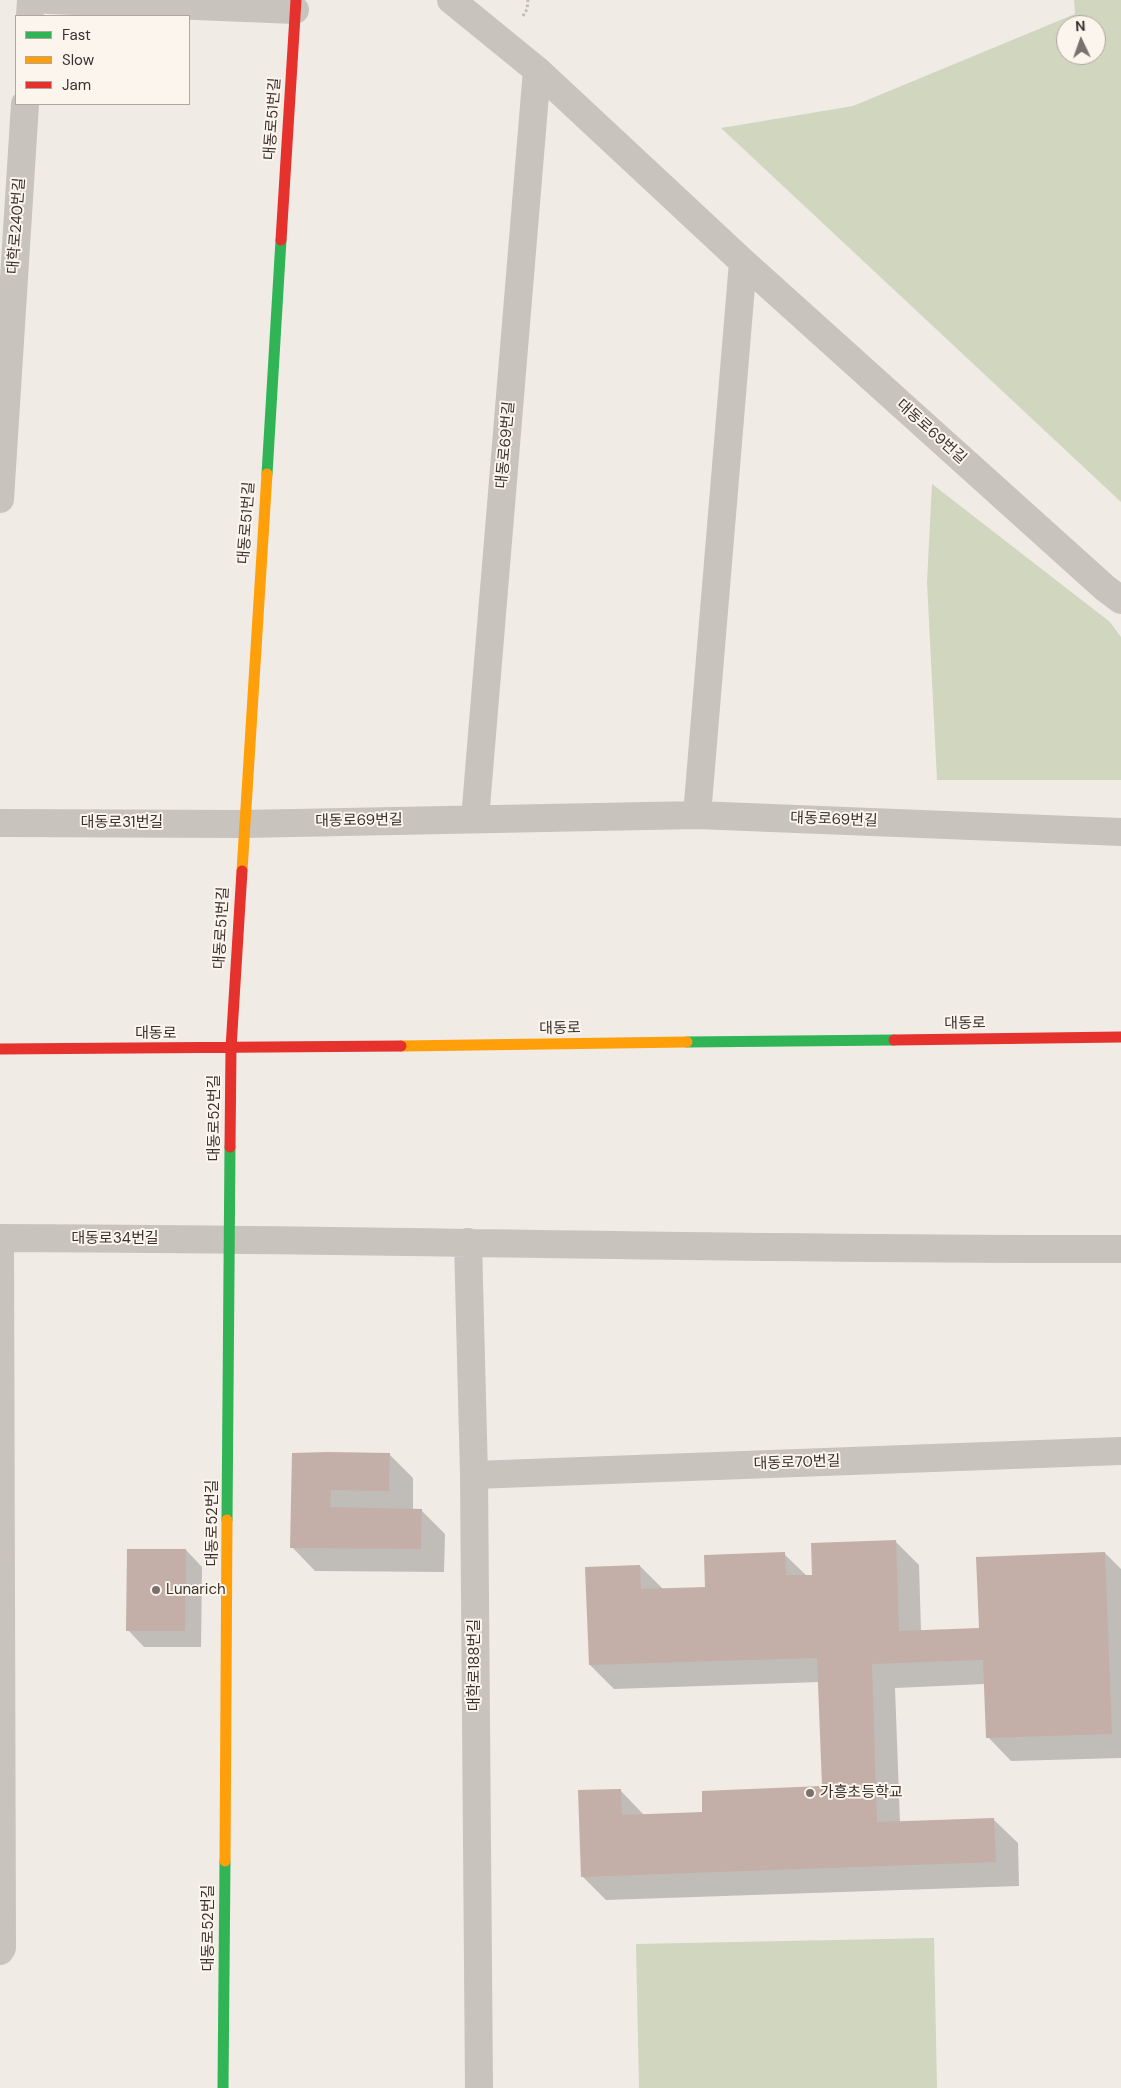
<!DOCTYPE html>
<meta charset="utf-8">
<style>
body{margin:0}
#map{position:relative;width:1121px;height:2088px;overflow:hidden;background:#f0ebe5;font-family:"DM Sans",sans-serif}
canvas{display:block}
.legend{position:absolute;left:15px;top:15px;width:175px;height:90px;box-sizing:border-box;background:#fbf5ee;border:1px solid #aea6a0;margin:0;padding:6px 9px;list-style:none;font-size:15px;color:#3b302b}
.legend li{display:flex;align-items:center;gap:10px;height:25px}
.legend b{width:25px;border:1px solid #aea6a0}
.north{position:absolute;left:1056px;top:15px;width:50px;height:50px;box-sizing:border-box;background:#fbf5ee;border:1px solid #aea6a0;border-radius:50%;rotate:357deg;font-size:14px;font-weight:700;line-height:20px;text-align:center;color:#3b302b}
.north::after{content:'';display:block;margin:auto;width:18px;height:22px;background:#7a716c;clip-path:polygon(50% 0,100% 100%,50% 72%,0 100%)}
</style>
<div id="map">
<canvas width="1121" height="2088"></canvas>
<ul class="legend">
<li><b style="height:6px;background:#30b455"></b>Fast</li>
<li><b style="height:6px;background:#ff9f0a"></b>Slow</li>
<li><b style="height:6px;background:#e5322d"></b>Jam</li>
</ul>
<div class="north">N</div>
</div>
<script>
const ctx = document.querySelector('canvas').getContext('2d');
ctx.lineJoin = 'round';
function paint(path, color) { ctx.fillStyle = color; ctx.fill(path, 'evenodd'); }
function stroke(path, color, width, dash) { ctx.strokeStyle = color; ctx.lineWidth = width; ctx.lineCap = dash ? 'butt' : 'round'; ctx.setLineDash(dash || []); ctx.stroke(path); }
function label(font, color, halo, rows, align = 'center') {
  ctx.font = font + ' "DM Sans","Noto Sans KR",sans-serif'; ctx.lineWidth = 4; ctx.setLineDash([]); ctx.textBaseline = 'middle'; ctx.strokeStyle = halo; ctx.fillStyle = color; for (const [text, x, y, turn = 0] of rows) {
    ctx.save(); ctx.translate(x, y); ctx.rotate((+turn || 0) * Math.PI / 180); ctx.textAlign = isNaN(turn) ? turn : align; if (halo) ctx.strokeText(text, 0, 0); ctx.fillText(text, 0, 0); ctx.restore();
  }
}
const green = new Path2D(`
 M1074,0H1121V502L721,128L853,106L1075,14ZM1066,25H1096V55H1066Z
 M932,484L1110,622L1121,637V780H937L927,582Z
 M934,1938L937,2088H639L636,1944Z`);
const shadow = new Path2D(`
 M294,1454L390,1455L413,1478V1510H421L445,1534L444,1572L315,1571L292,1547Z
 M895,1541L919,1565L921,1631L980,1630L1105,1553L1121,1569V1758L1011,1761L988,1737L985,1684L895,1688L900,1823L994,1820L1018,1843L1019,1886L606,1900L582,1876L620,1790L644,1815L704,1813L823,1788L819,1682L614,1689L590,1665L640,1566L663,1589L707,1588L784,1554L807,1576H814Z
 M186,1550L202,1567L201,1647H144L128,1630Z`);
const building = new Path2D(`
 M328,1452L390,1453L389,1491L331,1490L330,1507L422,1509L421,1549L290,1548L292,1453Z
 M896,1540L899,1631L979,1628L976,1557L1105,1552L1112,1734L986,1738L983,1660L872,1664L877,1822L994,1818L996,1862L581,1877L578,1790L621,1789L622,1815L702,1812V1791L822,1786L817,1658L589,1665L585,1567L640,1565L641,1589L705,1587L704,1555L785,1552L786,1575H812L811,1543Z
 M127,1549H186L185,1631H126Z`);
const path = new Path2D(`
 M523,16L527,9L528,0`);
const street = new Path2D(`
 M49,0L295,10
 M451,0L537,70L743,262L1105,588L1121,600
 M30,16L31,0
 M0,499L25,104
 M697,815L743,262
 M475,819L537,70
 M0,823L243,824L697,815L1121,832
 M0,1238C374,1239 747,1250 1121,1249
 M468,1242L474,1475L479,2088
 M474,1475L1121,1451
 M0,1951L2,1948L0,1238`);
const fast = new Path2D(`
 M267,474L281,240
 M687,1042L894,1040
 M227,1520L230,1147
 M223,2088L225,1861`);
const slow = new Path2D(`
 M242,871L267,474
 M401,1046L687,1042
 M225,1861L227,1520`);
const jam = new Path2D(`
 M281,240L296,0
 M894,1040L1121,1037
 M0,1049L401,1046
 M230,1147L231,1048L242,871`);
const markers = [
 [156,1590,5,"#7a716c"],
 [810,1793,5,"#7a716c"]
];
const streetNames = [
 ["대동로51번길",273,119,-86],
 ["대학로240번길",17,226,-86],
 ["대동로69번길",931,432,42],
 ["대동로69번길",506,445,-85],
 ["대동로51번길",247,523,-86],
 ["대동로69번길",834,820,2],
 ["대동로69번길",359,821,-1],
 ["대동로31번길",122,823],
 ["대동로51번길",222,928,-87],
 ["대동로",965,1024,-1],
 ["대동로",560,1029,-1],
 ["대동로",156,1034],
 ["대동로52번길",215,1118,-90],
 ["대동로34번길",115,1239],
 ["대동로70번길",797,1463,-2],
 ["대동로52번길",213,1523,-90],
 ["대학로188번길",475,1665,-90],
 ["대동로52번길",209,1928,-90]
];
const poiNames = [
 ["Lunarich",166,1590],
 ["가흥초등학교",820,1793]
];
paint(green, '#d1d6bf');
paint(shadow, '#0003');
paint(building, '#c3afa7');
stroke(path, '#c2bbb6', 3, [2.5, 2.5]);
stroke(street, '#c9c3be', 28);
stroke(fast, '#30b455', 11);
stroke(slow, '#ff9f0a', 11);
stroke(jam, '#e5322d', 11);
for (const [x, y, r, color] of markers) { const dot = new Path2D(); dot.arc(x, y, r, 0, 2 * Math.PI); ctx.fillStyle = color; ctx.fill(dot); stroke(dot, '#fbf5ee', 2); }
label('15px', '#3b302b', '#fbf5ee', streetNames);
label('15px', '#3b302b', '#fbf5ee', poiNames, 'left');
</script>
